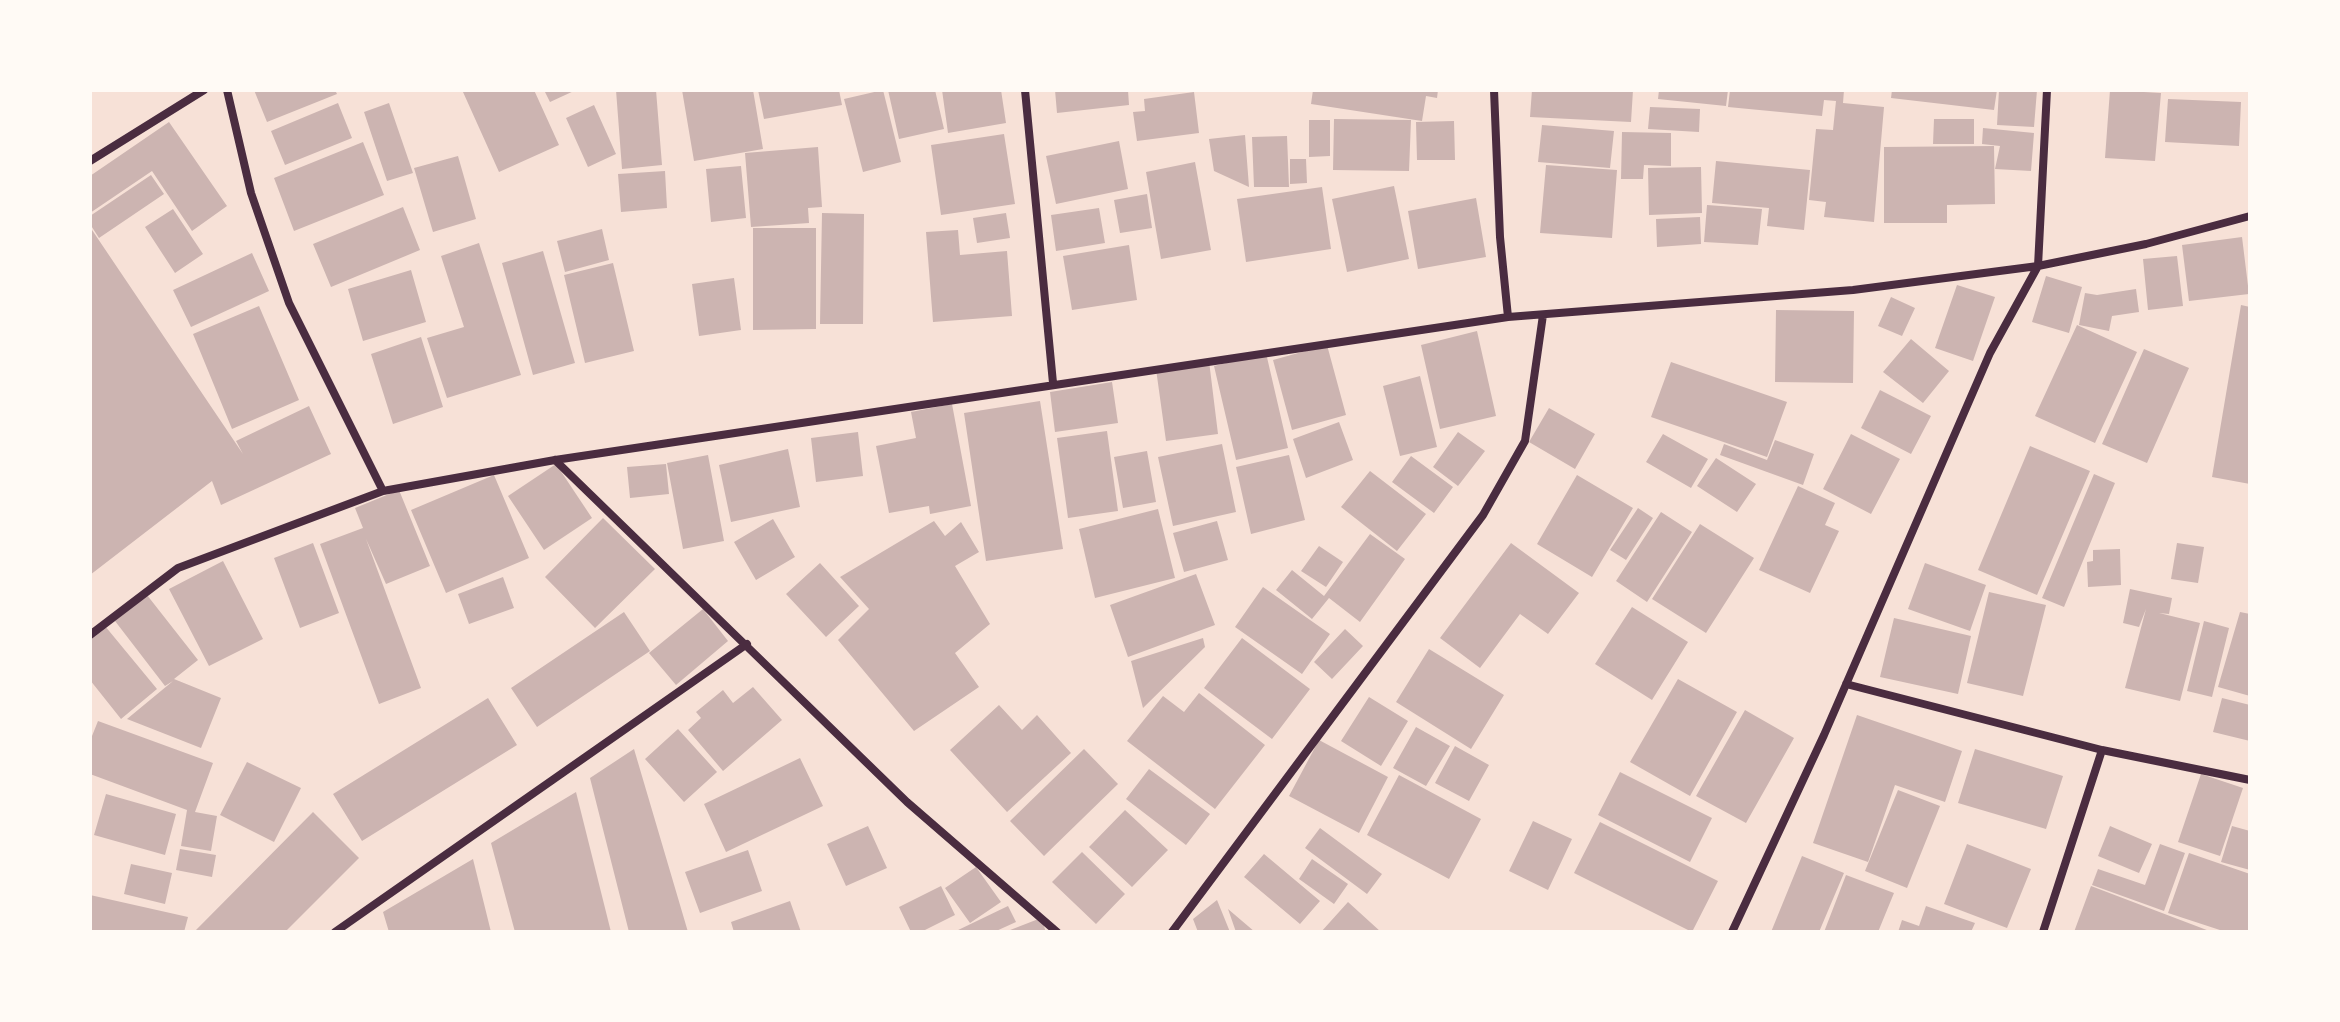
<!DOCTYPE html>
<style>
body{margin:0}
#map{position:relative;width:2340px;height:1022px;overflow:hidden;background:#f7e1d7;font-family:Commissioner,sans-serif}
canvas{display:block}
.frame{position:absolute;inset:0;border:92px solid #fffaf5;pointer-events:none}
</style>
<div id="map">
<canvas width="2340" height="1022"></canvas>
<div class="frame"></div>
</div>
<script>
const ctx = document.querySelector('canvas').getContext('2d');
ctx.lineJoin = 'round';
function paint(path, color) { ctx.fillStyle = color; ctx.fill(path, 'evenodd'); }
function stroke(path, color, width, dash) { ctx.strokeStyle = color; ctx.lineWidth = width; ctx.lineCap = dash ? 'butt' : 'round'; ctx.setLineDash(dash || []); ctx.stroke(path); }
const building = new Path2D(`
 M254,90H335L337,94L267,122Z
 M467,90H534L559,145L499,172L463,92Z
 M544,90H576L550,102Z
 M616,90H656L662,165L622,169Z
 M682,90H753L763,149L694,161Z
 M758,90H839L842,105L764,119Z
 M883,90L901,162L863,172L844,99Z
 M888,90H935L944,129L899,139Z
 M942,90H1001L1006,123L948,133Z
 M1055,90H1128L1129,105L1057,113Z
 M1313,90H1438L1437,98L1426,96L1422,121L1311,104Z
 M1532,90H1633L1631,122L1530,117Z
 M1659,90H1728L1726,106L1658,99Z
 M1730,90H1844L1843,103L1884,107L1874,222L1824,217L1826,202L1809,200L1816,129L1833,130L1836,101L1824,100L1822,116L1728,107Z
 M1892,90H1997L1994,110L1891,98Z
 M1999,90H2037L2034,127L1997,125Z
 M2110,90L2161,93L2155,161L2105,158Z
 M1194,92L1199,133L1137,141L1133,112L1145,111L1144,99Z
 M2168,99L2241,102L2239,146L2165,142Z
 M338,103L352,138L285,165L271,131Z
 M389,103L413,173L387,181L364,112Z
 M594,105L616,154L588,167L566,118Z
 M1650,107L1700,109L1699,132L1648,129Z
 M1334,119L1411,120L1409,171L1333,170Z
 M1934,119H1974V144H1933Z
 M1309,120H1330V156L1309,157Z
 M1454,121L1455,160H1417L1416,122Z
 M169,122L227,206L192,231L152,171L90,213V176Z
 M1542,125L1614,131L1610,168L1538,162Z
 M1983,128L2034,133L2031,171L1995,169L2000,146L1982,144Z
 M1622,132L1671,133V166L1644,165L1643,179H1621Z
 M1004,134L1015,204L941,215L931,145Z
 M1245,135L1249,187L1214,171L1209,139Z
 M1287,136L1289,187H1254L1252,137Z
 M1119,141L1128,189L1056,204L1046,156Z
 M363,142L384,195L294,231L274,178Z
 M1994,146L1995,204L1947,205V223H1884V147Z
 M818,147L822,207L808,208L809,223L751,227L745,153Z
 M458,156L476,219L433,232L414,168Z
 M1290,159H1306L1307,183L1290,184Z
 M1716,161L1810,170L1804,230L1767,226L1769,208L1712,203Z
 M1195,162L1211,250L1161,259L1146,172Z
 M1546,165L1617,170L1612,238L1540,233Z
 M741,166L746,218L711,222L706,169Z
 M1701,167L1702,213L1649,215L1648,168Z
 M665,171L667,208L621,212L618,174Z
 M151,175L164,194L99,238L90,224V216Z
 M1394,186L1409,259L1347,272L1332,199Z
 M1322,187L1331,249L1246,262L1237,199Z
 M1147,194L1152,228L1120,233L1114,200Z
 M1476,198L1486,257L1418,269L1408,211Z
 M1707,205L1762,209L1758,245L1704,242Z
 M403,207L420,250L331,287L313,244Z
 M1099,208L1105,243L1056,251L1051,215Z
 M173,209L203,254L175,273L145,227Z
 M822,213L864,214L863,324H820Z
 M1006,213L1010,238L977,243L973,218Z
 M1700,217L1701,244L1657,247L1656,219Z
 M90,227L243,454L236,441L309,406L331,454L221,505L212,481L90,575Z
 M753,228H816V329L753,330Z
 M602,229L609,260L565,272L557,241Z
 M958,230L960,255L1007,251L1012,316L933,322L926,232Z
 M2242,237L2249,294L2189,301L2182,245Z
 M479,243L521,375L447,398L427,338L464,327L441,256Z
 M1129,245L1137,300L1072,310L1063,256Z
 M543,251L575,363L533,375L502,263Z
 M252,253L269,291L191,327L173,290Z
 M2177,256L2183,306L2148,310L2143,259Z
 M613,263L634,351L585,363L564,275Z
 M411,270L426,322L363,341L348,289Z
 M2046,276L2082,287L2069,333L2032,322Z
 M734,278L741,330L699,336L692,284Z
 M1957,285L1995,297L1973,361L1935,348Z
 M2136,289L2139,312L2112,316L2109,331L2079,325L2085,293L2097,295Z
 M1891,297L1915,308L1902,336L1878,326Z
 M2241,305L2250,307V484L2212,477Z
 M259,306L299,400L232,429L193,334Z
 M1776,310L1854,311L1853,383L1775,382Z
 M2077,325L2137,352L2095,443L2035,416Z
 M1477,331L1496,416L1440,429L1421,345Z
 M421,337L443,407L393,424L371,354Z
 M1911,339L1949,371L1923,403L1883,372Z
 M1327,345L1346,415L1292,430L1273,360Z
 M2144,349L2189,368L2147,463L2102,444Z
 M1266,353L1288,448L1236,460L1214,366Z
 M1209,361L1218,434L1166,441L1156,369Z
 M1671,362L1787,402L1767,457L1651,417Z
 M1420,376L1437,447L1400,456L1383,386Z
 M1112,382L1118,423L1055,432L1050,392Z
 M1880,390L1931,416L1911,454L1861,428Z
 M1040,401L1063,549L986,561L964,413Z
 M952,404L971,506L930,514L929,506L889,513L876,446L916,438L911,412Z
 M1549,408L1595,434L1575,469L1529,442Z
 M1339,422L1353,460L1306,478L1293,439Z
 M1107,431L1118,511L1068,518L1057,438Z
 M858,432L863,476L816,482L811,438Z
 M1458,432L1485,451L1458,486L1433,467Z
 M1663,434L1708,459L1691,488L1646,462Z
 M1851,434L1900,459L1871,514L1823,489Z
 M1775,440L1814,454L1803,485L1720,455L1724,444L1767,460Z
 M1222,444L1236,512L1173,526L1158,457Z
 M2030,446L2090,471L2037,595L1978,570Z
 M788,449L800,507L731,522L719,465Z
 M1147,451L1156,502L1123,508L1114,457Z
 M708,455L724,541L683,549L667,463Z
 M1289,455L1305,520L1251,534L1236,467Z
 M1411,456L1453,487L1434,513L1392,482Z
 M1716,458L1756,484L1737,512L1697,486Z
 M556,464L592,518L544,550L508,496Z
 M666,464L669,494L630,498L627,467Z
 M1370,471L1426,514L1397,551L1341,507Z
 M2094,474L2115,483L2064,607L2042,598Z
 M494,475L529,558L446,593L411,510Z
 M1577,475L1633,508L1592,577L1537,544Z
 M1798,486L1835,503L1825,525L1839,531L1810,593L1759,570Z
 M399,490L430,566L386,584L366,539L421,688L379,704L320,544L363,528L355,508Z
 M1638,508L1653,518L1626,560L1610,550Z
 M1158,509L1175,578L1095,598L1079,529Z
 M1661,512L1692,532L1647,602L1616,581Z
 M603,518L655,569L595,628L545,577Z
 M773,519L795,557L756,580L734,542Z
 M934,521L945,536L961,522L979,552L955,566L990,624L955,653L979,687L914,731L838,640L869,609L840,577Z
 M1217,521L1228,560L1184,572L1173,533Z
 M1700,524L1754,558L1706,633L1652,599Z
 M1370,534L1405,559L1360,622L1329,598L1312,619L1276,590L1292,570L1324,596Z
 M313,543L339,613L300,628L274,558Z
 M1511,543L1579,593L1548,634L1520,614L1480,668L1440,638Z
 M2177,543L2204,547L2198,583L2171,579Z
 M1319,546L1343,562L1326,587L1301,571Z
 M2120,549L2121,585L2088,587L2087,562L2093,561V550Z
 M223,561L263,639L209,666L169,589Z
 M820,563L859,606L826,637L786,594Z
 M1925,563L1986,585L1970,631L1908,609Z
 M1196,574L1215,625L1128,657L1110,605Z
 M503,577L514,608L469,624L458,594Z
 M1263,587L1330,634L1302,674L1235,627Z
 M2130,589L2172,598L2169,614L2159,613L2200,623L2180,701L2125,688L2146,609L2139,627L2123,623Z
 M1989,592L2046,605L2023,696L1967,683Z
 M147,595L198,660L174,679L221,698L201,748L127,719L173,681L165,686L115,621Z
 M1632,607L1688,642L1652,700L1595,664Z
 M703,609L728,641L676,685L649,653Z
 M624,612L650,651L537,727L511,688Z
 M2240,612L2250,614V696L2218,687Z
 M1894,618L1971,636L1958,694L1880,677Z
 M2204,621L2229,628L2212,697L2187,691Z
 M105,626L157,689L121,719L90,680V638Z
 M1345,629L1363,646L1332,679L1314,662Z
 M1203,638L1205,647L1143,708L1131,661Z
 M1242,638L1310,689L1272,739L1204,688Z
 M1429,649L1504,695L1471,749L1396,702Z
 M1678,679L1737,712L1690,796L1630,762Z
 M753,687L782,720L723,771L688,730L701,718L696,712L723,690L733,703Z
 M1199,693L1265,745L1215,809L1127,741L1163,696L1184,712Z
 M1369,697L1408,721L1381,766L1341,741Z
 M488,698L517,745L362,841L333,794Z
 M2222,698L2250,705V741L2213,732Z
 M999,705L1022,730L1037,715L1071,753L1007,812L950,750Z
 M1745,710L1794,738L1746,823L1696,796Z
 M1857,715L1962,751L1945,802L1895,785L1868,862L1813,843Z
 M98,721L213,763L195,812L217,816L211,851L181,846L187,810L90,774V741Z
 M1416,727L1450,746L1426,786L1393,768Z
 M678,729L717,772L684,802L645,759Z
 M1319,740L1388,777L1359,833L1289,796Z
 M1455,746L1489,765L1469,801L1435,783Z
 M634,749L688,932H629L590,778Z
 M1084,749L1118,784L1044,856L1010,821Z
 M1975,749L2063,776L2046,829L1958,803Z
 M800,758L823,806L726,852L704,804Z
 M247,762L301,788L274,842L220,815Z
 M1149,769L1210,814L1186,845L1126,799Z
 M1620,772L1712,818L1690,862L1598,815Z
 M2201,774L2243,788L2220,856L2178,842Z
 M1399,775L1481,819L1449,879L1367,835Z
 M1898,790L1940,806L1907,888L1865,871Z
 M576,792L611,932H515L491,843Z
 M106,794L176,814L165,855L94,835Z
 M1125,810L1168,850L1132,887L1089,847Z
 M313,812L359,858L285,932H194Z
 M1533,821L1572,839L1548,890L1509,871Z
 M1600,822L1718,881L1692,932L1574,873Z
 M868,826L887,868L846,886L827,844Z
 M2110,826L2152,844L2139,873L2098,856Z
 M2232,826L2250,831V870L2221,862Z
 M1320,828L1382,874L1367,894L1305,848Z
 M1967,844L2031,869L2007,928L1944,904Z
 M2160,844L2185,853L2164,911L2092,885L2098,869L2145,885Z
 M180,849L216,855L212,877L176,870Z
 M748,850L762,891L700,913L685,872Z
 M1082,852L1125,894L1096,924L1052,882Z
 M2189,853L2250,874V932H2226L2168,913Z
 M1264,854L1320,901L1300,924L1244,877Z
 M1802,856L1844,873L1819,932H1771Z
 M473,859L491,932H389L383,912Z
 M1312,859L1348,884L1334,904L1299,879Z
 M131,864L172,873L165,904L124,894Z
 M976,867L1001,902L970,923L945,888Z
 M1846,875L1894,893L1878,932H1824Z
 M941,886L955,915L921,932H911L899,907Z
 M2091,886L2212,932H2074Z
 M90,895L188,917L184,932H90Z
 M1217,900L1230,932H1198L1193,919Z
 M790,901L801,932H734L731,922Z
 M1348,902L1381,932H1321Z
 M1008,906L1016,922L994,932H954Z
 M1926,906L1975,923L1971,932H1898L1902,920L1919,926Z
 M1228,909L1255,932H1236Z
 M1041,918L1046,932H1005Z`);
const minor = new Path2D(`
 M227,90L251,193L289,303L383,491
 M1025,90L1053,383
 M1494,90L1500,237L1508,317
 M90,161L204,90
 M555,460L907,802L1057,932
 M90,635L178,568L383,491L555,460L1508,317L1853,290L2038,266L2146,244L2250,216
 M1846,684L2102,750L2250,780
 M335,932L747,644
 M1172,932L1483,515L1525,441L1543,315
 M1732,932L1824,735L1990,353L2038,266L2047,90
 M2043,932L2102,750`);
paint(building, '#ccb4b1');
stroke(minor, '#4a2c40', 8);
</script>
